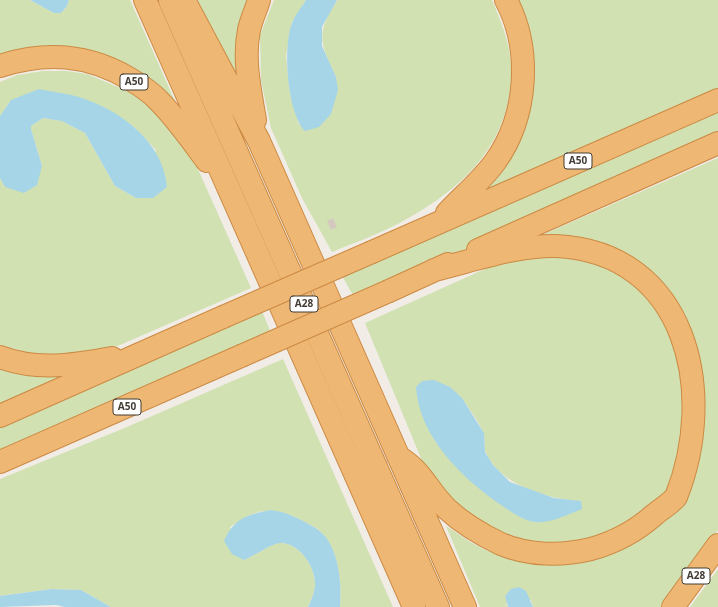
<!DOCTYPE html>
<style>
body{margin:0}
canvas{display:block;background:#f1ece5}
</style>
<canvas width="718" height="607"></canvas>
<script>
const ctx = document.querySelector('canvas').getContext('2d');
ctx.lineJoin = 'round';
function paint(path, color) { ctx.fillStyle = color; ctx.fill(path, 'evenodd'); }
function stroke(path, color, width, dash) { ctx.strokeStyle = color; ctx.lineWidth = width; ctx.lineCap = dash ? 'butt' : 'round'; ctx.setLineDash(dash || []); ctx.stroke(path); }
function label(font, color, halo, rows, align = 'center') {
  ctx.font = font + ' "Noto Sans",sans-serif'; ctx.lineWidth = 4; ctx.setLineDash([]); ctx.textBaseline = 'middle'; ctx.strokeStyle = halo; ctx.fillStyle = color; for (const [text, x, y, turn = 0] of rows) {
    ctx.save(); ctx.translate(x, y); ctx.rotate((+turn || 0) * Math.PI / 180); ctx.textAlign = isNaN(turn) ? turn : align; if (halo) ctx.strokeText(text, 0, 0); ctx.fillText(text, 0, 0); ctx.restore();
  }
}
const green = new Path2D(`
 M0,0H30L54,13H61L67,6L69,0H130L182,117L130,73L0,60Z
 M197,0H253L239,74H235Z
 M274,0H306L292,22L286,56L290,93L299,125L336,77C320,42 315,35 337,0H492C500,19 510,43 511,64C514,139 467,186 405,220C382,233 356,242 332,252L302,198L271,128L261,80L260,35Z
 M514,0H718V90L475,196L515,146Z
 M43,71H67L87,74L130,92L154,110L189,149L251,288L113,348L90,355H38L0,345V178L5,187L42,166L31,129V126L43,118L62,121L85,133L115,186L136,198L156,150L135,128L111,112L11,100L0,116V82L17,75Z
 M718,108V137L357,302L342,276Z
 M718,158V530L707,547L661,607H533L531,600L506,604L508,607H480L446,526C462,536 478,549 497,554C510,557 525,558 539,560C581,566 602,562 638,540C718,466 718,279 594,242C575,236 553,239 533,239Z
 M547,256L591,261L643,286L692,359L676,478L661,497L613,533L559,545L518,541L461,512L425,468L365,323L487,268L525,259ZM417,397L462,398C469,409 478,420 483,432C486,439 483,447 486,453C500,485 548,499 580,501L515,514L436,442L423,415Z
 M262,311L273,338L0,458V426Z
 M283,359L393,607H340C342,584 339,552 323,534C316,526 306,523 297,518C269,505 254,510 230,527L244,560C254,556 271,544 280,543C300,542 317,569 315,587C314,593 311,601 308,607H111L81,590L52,589L0,596V479L127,427Z
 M0,363L70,374L0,407Z
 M718,569V607H690Z`);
const water = new Path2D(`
 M30,0H69L67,6L61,13H54Z
 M306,0H337L322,27V46L336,77L338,90L331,114L319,127L305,131C287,113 282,43 293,21C296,13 302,7 306,0Z
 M39,89C52,92 66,93 79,97C120,110 163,141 167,187L153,198H136L115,186L85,133L62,121L43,118L31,126V129L42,166L37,185L24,193L5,187L0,178V116L11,100Z
 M434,380L450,387L462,398L484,433L485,452L493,465L510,482L554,498L581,501L582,509C568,514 551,524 535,522C521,520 509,510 498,503C460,476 419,436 416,387L422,381Z
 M270,510C281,511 289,514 299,519C307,523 316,527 323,534C339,551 342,584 340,607H308C311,601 314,593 315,587C317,569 300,542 280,543C271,544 254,556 244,560L232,554L224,541C234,518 247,515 270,510Z
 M519,587L526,591L533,607H508L505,596L511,589Z
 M52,589L81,590L111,607H65L56,605L0,607V596Z`);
const building = new Path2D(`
 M333,218L337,227L331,230L327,221Z`);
const motorway = new Path2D(`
 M145,0L414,607
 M184,0L259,141L465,607
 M170,1L438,607
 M0,66C46,51 88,54 130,79C140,85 151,92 159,101C177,119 192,141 207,161
 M255,120C250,90 243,59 249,30C251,20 256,10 259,0
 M447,213C463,196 481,181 495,162C528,116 532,49 506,0
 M478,250L718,143
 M372,252L718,100
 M389,291L448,264
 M0,357C37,371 74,365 112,358
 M0,416L223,317
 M398,456C403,460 409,464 414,469C426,481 434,497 447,509C462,523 482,535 501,544C529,556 562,556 591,549C616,542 635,532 654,515C661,509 670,504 676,497C718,392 687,252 556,246C517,245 472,261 434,270
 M0,462L241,356
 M673,607L718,545`);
const motorwayBridge = new Path2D(`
 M223,317L372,252
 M241,356L389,291`);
const shields = [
 [134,82,28],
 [578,161,28],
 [304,304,28],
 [127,407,28],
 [696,576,28]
];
const shieldNames = [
 ["A50",134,82],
 ["A50",578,161],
 ["A28",304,304],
 ["A50",127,407],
 ["A28",696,576]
];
paint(green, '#d1e1b2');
paint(water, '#a7d5e8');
paint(building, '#d4c9bf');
stroke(motorway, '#cc8a44', 24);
stroke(motorway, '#eeb773', 22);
stroke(motorwayBridge, '#cc8a44', 24, []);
stroke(motorwayBridge, '#eeb773', 22);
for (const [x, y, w] of shields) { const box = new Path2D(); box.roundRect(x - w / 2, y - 8, w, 16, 3); ctx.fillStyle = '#fff'; ctx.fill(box); stroke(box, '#423c35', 1); }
label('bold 10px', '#423c35', null, shieldNames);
</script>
